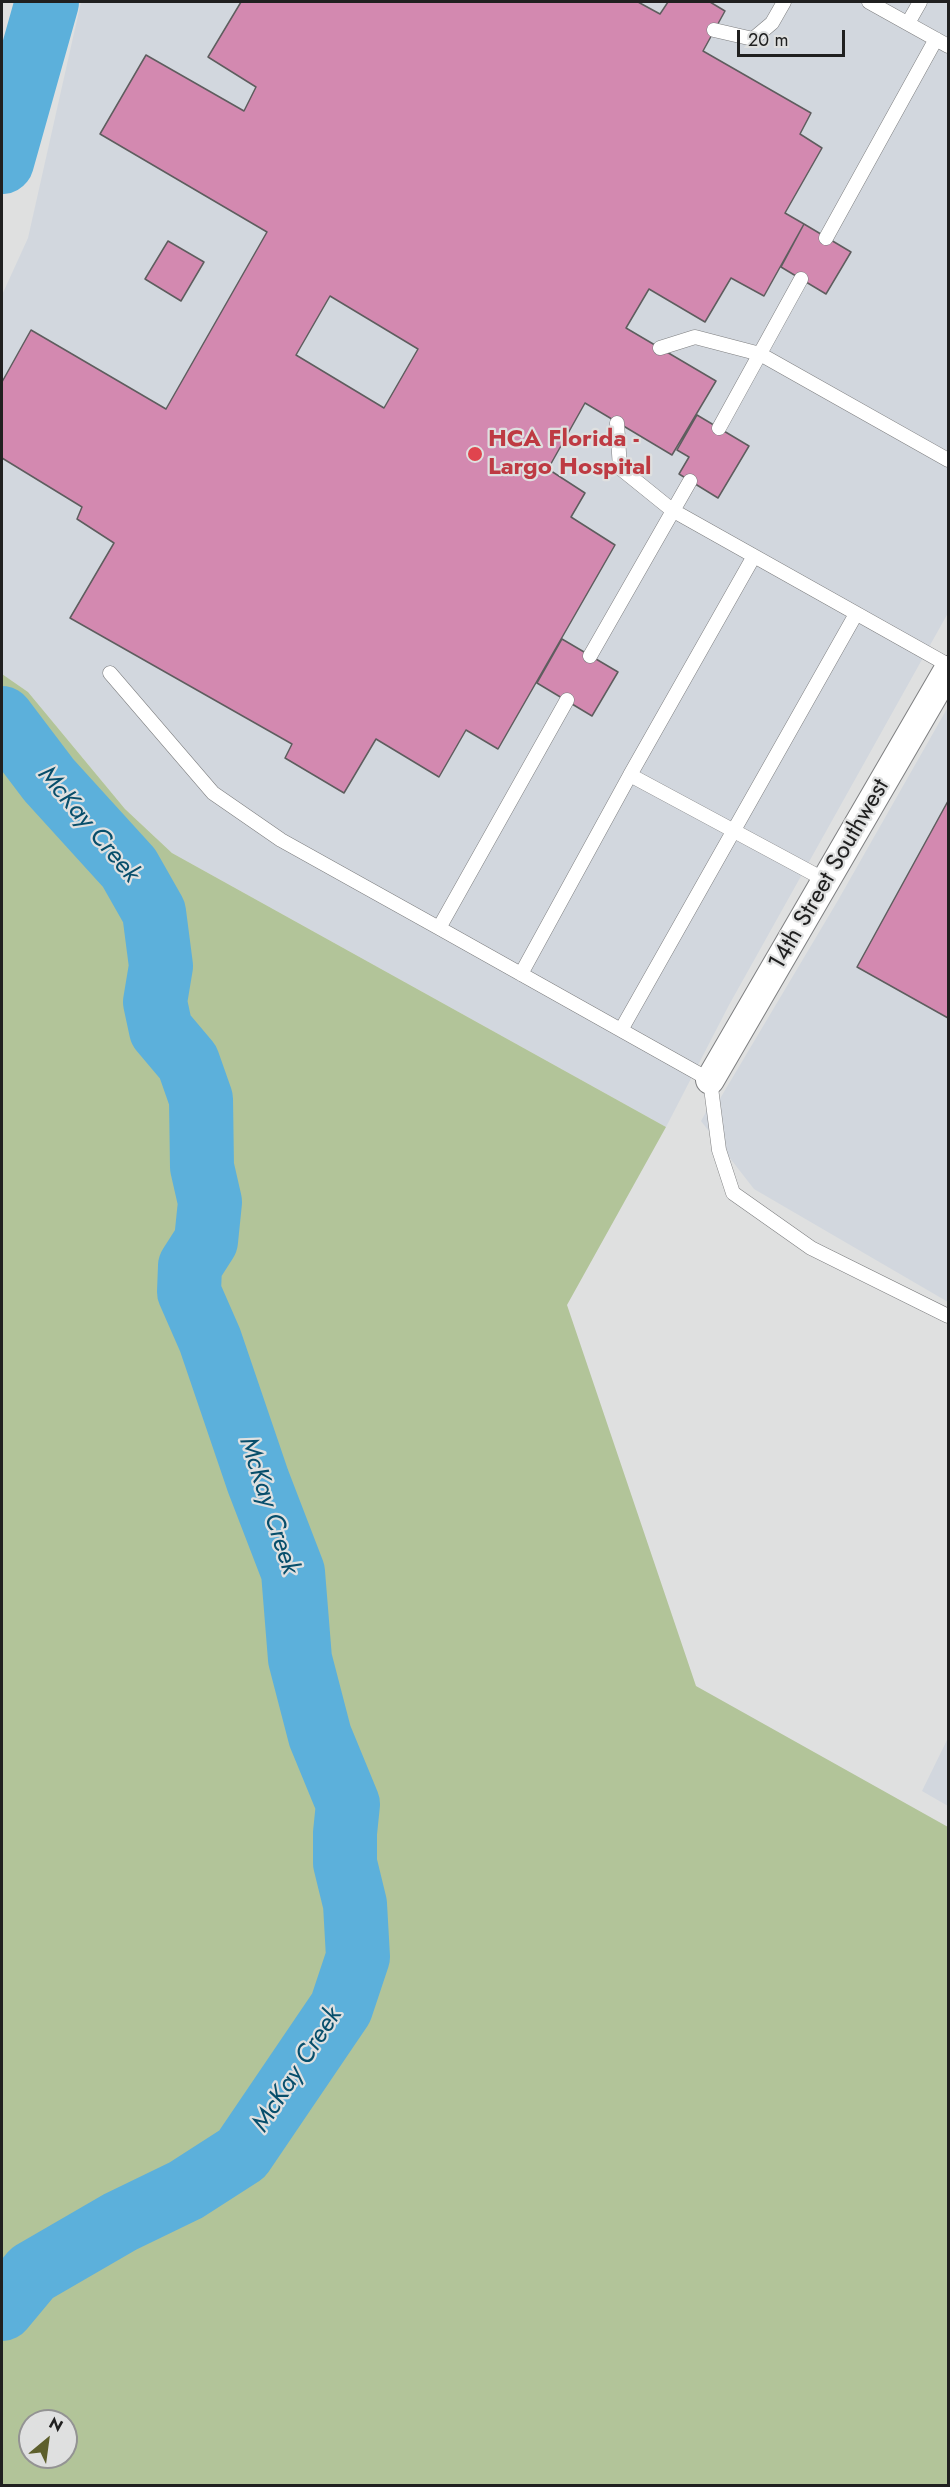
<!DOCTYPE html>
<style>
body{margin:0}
#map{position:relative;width:950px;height:2487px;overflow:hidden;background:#dfe0e0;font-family:Jost,sans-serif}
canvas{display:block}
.frame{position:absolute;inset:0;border:3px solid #202020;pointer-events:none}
.north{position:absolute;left:18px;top:2409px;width:60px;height:60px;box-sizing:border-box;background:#dfe0e0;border:2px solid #939393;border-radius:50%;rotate:29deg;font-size:16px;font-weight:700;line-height:24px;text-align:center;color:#202020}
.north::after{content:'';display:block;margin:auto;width:21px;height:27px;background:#5d5f2c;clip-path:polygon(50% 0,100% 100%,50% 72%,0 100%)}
.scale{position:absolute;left:737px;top:30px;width:108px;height:27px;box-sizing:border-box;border:3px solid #202020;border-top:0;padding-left:8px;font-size:18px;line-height:21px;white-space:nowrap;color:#202020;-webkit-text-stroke:4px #dfe0e0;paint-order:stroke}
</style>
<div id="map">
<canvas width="950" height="2487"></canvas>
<div class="frame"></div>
<div class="north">N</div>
<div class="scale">20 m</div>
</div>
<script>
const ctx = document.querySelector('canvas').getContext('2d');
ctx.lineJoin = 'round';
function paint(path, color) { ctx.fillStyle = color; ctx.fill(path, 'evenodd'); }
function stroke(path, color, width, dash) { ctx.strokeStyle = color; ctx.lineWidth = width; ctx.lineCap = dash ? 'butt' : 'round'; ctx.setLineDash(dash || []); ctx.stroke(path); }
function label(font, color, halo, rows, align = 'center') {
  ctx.font = font + ' Jost,sans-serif'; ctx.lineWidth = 4.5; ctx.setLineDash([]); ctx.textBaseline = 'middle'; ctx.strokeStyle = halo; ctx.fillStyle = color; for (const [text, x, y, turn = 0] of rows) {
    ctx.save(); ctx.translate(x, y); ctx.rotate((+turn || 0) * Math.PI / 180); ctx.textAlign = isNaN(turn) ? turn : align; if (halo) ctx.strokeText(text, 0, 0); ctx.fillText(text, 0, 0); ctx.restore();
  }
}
const built = new Path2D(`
 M81,2H948V613L729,1005L666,1127L172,853L125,809L28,692L2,674V295L28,238Z
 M948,707V1302L754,1189L701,1121L710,1105L715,1107L837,902Z
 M948,1738V1806L922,1791Z`);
const green = new Path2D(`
 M2,674L28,692L125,809L172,853L666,1127L567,1305L696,1686L948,1827V2485H2ZM30,2421H66V2457H30Z`);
const river = new Path2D(`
 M2,162L47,2
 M2,718L49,780L129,868L154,912L161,966L155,1002L161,1030L188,1062L201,1099L202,1167L210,1202L206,1241L190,1266L189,1292L210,1340L258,1481L293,1572L300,1659L320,1736L348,1804L345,1833V1863L355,1904L358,1957L341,2008L242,2154L186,2190L120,2222L32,2273L2,2309`);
const building = new Path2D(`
 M241,2H638L660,14L668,2H710L725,11L703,51L811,113L800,134L822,148L785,213L804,224L764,296L731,278L705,322L649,289L626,328L716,381L672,455L585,403L548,469L585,493L571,517L615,545L498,749L466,730L439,777L376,739L344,793L285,758L292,744L70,618L114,543L77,519L82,507L2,458V382L31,330L166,409L267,232L100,134L146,55L244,111L256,87L208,57ZM330,296L418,349L384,408L296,355Z
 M804,224L851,252L826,294L781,267Z
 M168,241L204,262L181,301L145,279Z
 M697,415L749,446L718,498L679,474L689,457L677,450Z
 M562,639L618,672L592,716L537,683Z
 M948,801V1018L857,967Z`);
const lane = new Path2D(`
 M869,2L948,46
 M908,23L920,2
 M714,30L753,39L772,23L784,2
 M826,238L936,39
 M660,348L695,337L760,354L948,460
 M617,423L620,468L672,510L948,665
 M719,428L801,279
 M754,556L630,775L827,881
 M590,656L690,481
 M110,673L213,793L281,840L439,928
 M567,700L439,928L710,1080L719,1150L733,1193L811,1248L948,1316
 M521,974L630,775
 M621,1030L856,614`);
const street = new Path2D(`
 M710,1080L948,670`);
const markers = [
 [475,454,8,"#e0444e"]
];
const healthNames = [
 ["HCA Florida -",488,440],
 ["Largo Hospital",488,468]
];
const streetNames = [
 ["14th Street Southwest",830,875,-60]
];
const waterNames = [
 ["McKay Creek",88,825,50],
 ["McKay Creek",268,1506,72],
 ["McKay Creek",298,2070,-57]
];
paint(built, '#d2d7de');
paint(green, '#b2c499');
stroke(river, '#5cb0db', 64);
paint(building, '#d389b0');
stroke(building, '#5e5d5e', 1.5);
stroke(lane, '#7e7f80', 15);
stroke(street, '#7e7f80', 30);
stroke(lane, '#fff', 14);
stroke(street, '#fff', 28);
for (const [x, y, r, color] of markers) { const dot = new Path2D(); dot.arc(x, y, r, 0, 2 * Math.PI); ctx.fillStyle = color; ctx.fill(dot); stroke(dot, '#dfe0e0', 2); }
label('bold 24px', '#be3a42', '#dfe0e0', healthNames, 'left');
label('24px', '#202020', '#dfe0e0', streetNames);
label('italic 26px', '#074e6b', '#dfe0e0', waterNames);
</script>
